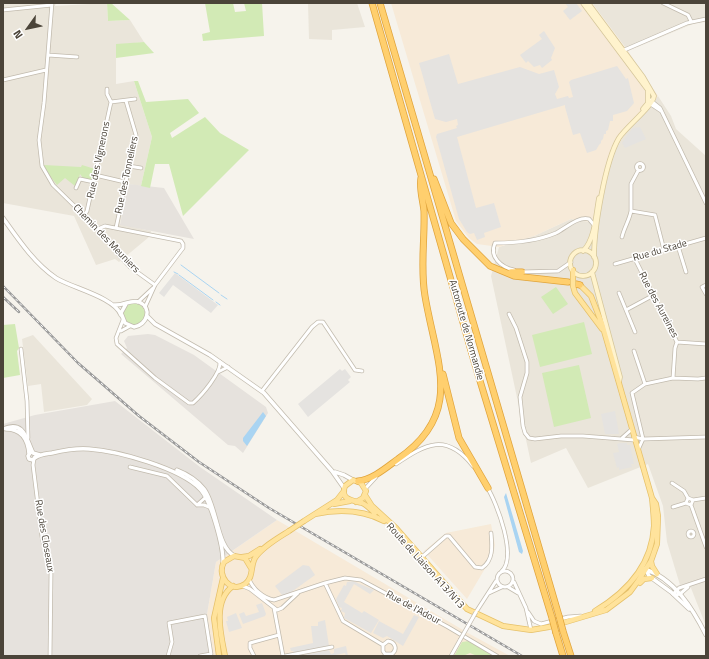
<!DOCTYPE html>
<style>
body{margin:0}
#map{position:relative;width:709px;height:659px;overflow:hidden;background:#f6f3ec;font-family:"Titillium Web",sans-serif}
canvas{display:block}
.frame{position:absolute;inset:0;border:4px solid #4b4439;pointer-events:none}
.north{position:absolute;left:8px;top:8px;width:40px;height:40px;-webkit-text-stroke:3px #fff;paint-order:stroke;rotate:237deg;font-size:11px;font-weight:700;line-height:16px;text-align:center;color:#4b4439}
.north::after{content:'';display:block;margin:auto;width:14px;height:18px;background:#4b4439;clip-path:polygon(50% 0,100% 100%,50% 72%,0 100%)}
</style>
<div id="map">
<canvas width="709" height="659"></canvas>
<div class="frame"></div>
<div class="north">N</div>
</div>
<script>
const ctx = document.querySelector('canvas').getContext('2d');
ctx.lineJoin = 'round';
function paint(path, color) { ctx.fillStyle = color; ctx.fill(path, 'evenodd'); }
function stroke(path, color, width, dash) { ctx.strokeStyle = color; ctx.lineWidth = width; ctx.lineCap = dash ? 'butt' : 'round'; ctx.setLineDash(dash || []); ctx.stroke(path); }
function label(font, color, halo, rows, align = 'center') {
  ctx.font = font + ' "Titillium Web",sans-serif'; ctx.lineWidth = 3; ctx.setLineDash([]); ctx.textBaseline = 'middle'; ctx.strokeStyle = halo; ctx.fillStyle = color; for (const [text, x, y, turn = 0] of rows) {
    ctx.save(); ctx.translate(x, y); ctx.rotate((+turn || 0) * Math.PI / 180); ctx.textAlign = isNaN(turn) ? turn : align; if (halo) ctx.strokeText(text, 0, 0); ctx.fillText(text, 0, 0); ctx.restore();
  }
}
const residential = new Path2D(`
 M3,3H56L55,6L107,3L108,21L130,20L144,42L116,45V84L134,81L152,137L141,186L127,184L120,224L151,231L149,237L119,262L115,259L96,265L74,216L3,203Z
 M308,3H357L365,27L332,30V40L309,39Z
 M592,3H706V22L695,23L628,51Z
 M658,96L671,116L676,129L706,156V626L689,583L680,585L667,542L663,506L648,464L588,488L566,448L531,463L491,276L499,247L534,236L571,219L597,223L613,154L630,125L648,109Z
 M33,335L92,399L87,405L44,412L41,384L28,386L22,339Z`);
const commercial = new Path2D(`
 M391,3H592L628,51L658,96L648,109L630,125L613,154L597,223L571,219L534,236L499,247L477,244L469,238L456,221Z
 M277,520L468,633L510,656H213L207,614L216,562Z
 M491,524L495,545L493,555L467,599L424,551L446,533Z`);
const industrial = new Path2D(`
 M128,184L164,188L194,239L120,225Z
 M148,334L155,335L194,355L266,407L268,413L243,453L235,446L228,445L121,354L127,348L124,341L128,336Z
 M115,401L200,467L277,520L216,562L207,614L213,656H3V424L35,415Z`);
const green = new Path2D(`
 M107,3H111L130,20L108,21Z
 M205,3H233L235,12L246,11L244,3H262L264,36L203,41L202,34L210,32Z
 M144,42L154,53L116,58V44Z
 M134,81H138L146,102L188,99L199,113L170,133L172,138L205,117L220,133L249,150L183,216L169,164H155L150,188L141,186L152,137Z
 M44,165L81,167L82,165L95,169L93,180L83,178L80,174L78,182L75,186L65,178L57,185L46,171Z
 M556,287L568,304L553,314L541,297Z
 M123 314a11 11 0 1 1 22 0a11 11 0 1 1-22 0Z
 M584,322L592,354L540,367L532,335Z
 M15,324L19,348L17,351L20,375L3,378V325Z
 M579,365L591,418L554,427L542,373Z
 M469,641L494,656H477L470,653L463,656H454L462,642Z`);
const parking = new Path2D(`
 M565,3H576L582,11L570,20L563,11L568,7Z
 M544,31L555,48L551,58L552,60L542,68L540,65L534,67L528,61L526,63L520,55L542,39L539,35Z
 M449,54L458,84L520,67L539,74L554,70L559,87L555,94L557,99L568,96L569,98L573,97L569,82L571,80L617,66L626,79L628,78L634,103L627,111L613,115V121H610L608,130L606,131V134H604L603,139L601,141V143L599,145L596,150L587,153L580,133L573,135L565,107V105L457,137L476,208L494,203L501,227L484,233L485,237L477,240L474,233L470,234L467,232L459,219L436,137L437,134L457,128L456,126L458,125L457,119L446,122L435,119L419,63Z
 M640,127L646,139L625,148L622,143L626,137L633,128Z
 M175,273L218,305L211,313L173,285L164,297L159,293Z
 M340,369L342,371L345,369L351,377L348,380L350,382L308,417L298,404Z
 M615,411L619,434H605L601,414Z
 M620,443H627V445H630L634,464H631L632,467L619,470V467L617,468L613,453L619,452L617,444Z
 M303,565L309,566L315,575L290,593L282,595L275,586Z
 M353,581L374,590L370,594L354,584L344,602L362,613L364,611L379,620L371,633L344,618L345,613L341,611L342,608L339,607L336,599L344,585L346,586L347,582Z
 M262,603L266,614L265,616L243,624L239,614L244,612L246,616L259,612L256,605Z
 M236,613L242,628L229,632L226,621H228L227,617Z
 M414,615L419,617L403,646L387,636L383,638L373,633L379,621L403,634Z
 M325,620L329,646L294,653L293,651H291L290,648L313,643L311,626H318V622Z
 M346,646L348,656H346L345,653L331,656H298L329,650L331,654L334,653V649Z`);
const water = new Path2D(`
 M263,412L266,416L247,446L243,441V438Z
 M506,493L523,551L522,554L519,552L504,497Z`);
const stream = new Path2D(`
 M181,265L219,293
 M174,272L178,274
 M179,275L213,300
 M221,295L227,299
 M216,302L220,305`);
const minor = new Path2D(`
 M52,3L44,103L39,140L42,166L53,185L98,229L118,254L130,267L155,285L145,307
 M663,3L688,15L691,21
 M3,10L52,5
 M622,51L687,23L706,19
 M48,55L77,57
 M3,80L46,70
 M107,89V94L111,102
 M650,100L660,108L706,203
 M111,102L135,99
 M649,103L661,111
 M636.5 167a3.5 3.5 0 1 1 7 0a3.5 3.5 0 1 1-7 0Z
 M129,166L141,168
 M638,171L631,184V211L655,215L664,250
 M95,175L125,182
 M76,188L80,179L94,182
 M84,216L87,211L111,102
 M116,228L136,135L126,101
 M98,229L105,226L181,241L183,244V248L155,285
 M622,237C624,228 629,221 631,211
 M678,246L686,272
 M635,259L677,342L675,348L673,378L645,384L632,393L643,439
 M615,264L706,238
 M514,270C501,267 489,257 495,243C516,243 537,241 556,233C566,228 578,216 589,219L594,225
 M521,272L558,271L571,262
 M706,285L702,287L706,294
 M619,293L635,332
 M138,302L153,288
 M626,310L652,296
 M509,314L516,328L527,362V373L520,397L523,426L525,433L529,438L535,439L561,436H583L634,440
 M123,320L116,338L117,344L155,378L189,403H193C202,395 221,373 220,362
 M121,331L130,326
 M677,342L706,344
 M21,349L27,401L28,438
 M634,351L645,384
 M218,372L228,367
 M673,378L698,379L706,378
 M262,391L312,327L318,322H323L355,370L362,371
 M634,437L643,439L706,437
 M622,438L631,430
 M638,450L643,439
 M34,459L33,465L42,537L51,573L50,656
 M396,464C426,444 446,432 473,466
 M130,467L167,476L197,505H204L209,507
 M672,483L684,491L688,498
 M487,487C497,503 518,558 501,572
 M365,489L376,477
 M688,498L693,500L691,505L686,503Z
 M693,500L706,498
 M197,505L206,497
 M691,505L706,547
 M673,507L686,503
 M688 534a3 3 0 1 1 6 0a3 3 0 1 1-6 0Z
 M422,557L446,536H449L475,567L482,568C494,560 492,545 491,533
 M497 579a8 8 0 1 1 16 0a8 8 0 1 1-16 0Z
 M249,579C253,589 263,598 274,600L325,583L343,621L383,645
 M514,582L526,608L531,630
 M325,583L345,578L361,580L448,627L497,656
 M243,586L250,589L277,610L282,608L298,593
 M508,587L518,593
 M489,593L502,587
 M673,594L679,588L706,579
 M675,595L680,594L688,587
 M274,608L283,656
 M476,612L496,581
 M528,612L534,621L541,624L568,617L581,616
 M383,645L388,641C395,642 398,649 392,654H385
 M383,645V651L385,654
 M168,656L172,642L169,623L205,616L211,654L200,656
 M254,656L250,648V643L279,635
 M285,656L332,647
 M451,656L460,640`);
const tertiary = new Path2D(`
 M3,218C18,239 34,263 56,278C72,288 114,297 121,315
 M114,305C123,306 131,299 139,302C153,308 147,325 134,327L125,323L121,313L126,304
 M147,316L155,324L210,355L264,393L332,471L344,488
 M3,429C24,420 26,438 33,453L40,455
 M6,429C22,429 28,440 29,454
 M30,453L28,456L29,459L33,460L35,457
 M35,458C40,454 47,454 52,453C65,450 77,448 89,449C118,451 180,468 200,489C211,500 224,548 223,564
 M177,470C187,474 197,480 204,489C217,506 217,549 235,556
 M335,472L344,475L353,480
 M644,569C674,578 693,609 706,635
 M646,570L649,576L671,592L689,609`);
const secondary = new Path2D(`
 M583,3L648,90V103L643,109
 M588,3L643,77L654,96C653,106 627,126 619,138C605,161 594,229 594,257
 M570 263a13 13 0 1 1 26 0a13 13 0 1 1-26 0Z
 M583,251C595,240 596,214 599,198
 M592,272L620,377L619,382`);
const primary = new Path2D(`
 M573,270V278
 M580,285L591,296L602,324L652,498C653,508 654,517 654,526C652,565 627,592 595,611
 M573,286L575,293L602,329
 M365,495L372,506L396,528L467,609L503,626L531,630L549,627L606,610L630,592L638,581L651,561L657,544L658,516L656,504L652,498
 M356,502L363,498L366,491L361,483L353,480L345,486C340,500 352,500 362,503C367,505 371,510 375,513
 M334,504L350,501
 M315,514C338,509 363,510 384,521
 M304,521L337,500L344,491
 M403,541L430,571
 M242,557L249,556L260,549
 M651,561L652,566L657,574
 M251,568L245,558L234,556L224,562C216,576 231,594 245,584C254,577 250,567 255,558C262,547 278,538 289,531
 M640,583L644,579L652,578
 M219,656L214,618L223,578
 M225,656C221,635 212,601 233,586`);
const motorway = new Path2D(`
 M372,3L474,361L552,618
 M380,3L559,616
 M434,179L451,223L463,239L490,266L514,276L568,282
 M511,272H522
 M576,284L580,285
 M443,374L459,438L488,488
 M358,481C372,480 387,467 398,459C465,413 436,362 425,296C420,268 425,239 424,211C423,200 419,189 421,178
 M563,631L571,656
 M556,633L563,656`);
const rail = new Path2D(`
 M3,286L78,363L139,416L199,462L269,508L522,656
 M3,297L19,312`);
const minorBridge = new Path2D(`
 M460,640L476,612`);
const primaryBridge = new Path2D(`
 M573,278V286
 M289,531L304,521`);
const motorwayBridge = new Path2D(`
 M559,616L563,631
 M552,618L556,633`);
const streetNames = [
 ["Rue des Vignerons",99,160,-78],
 ["Rue des Tonneliers",127,175,-78],
 ["Chemin des Meuniers",106,239,46],
 ["Rue du Stade",660,251,-16],
 ["Rue des Aureines",658,305,62],
 ["Autoroute de Normandie",466,330,74],
 ["Rue des Closeaux",44,536,80],
 ["Route de Liaison A13/N13",425,566,48],
 ["Rue de l'Adour",413,608,28]
];
paint(residential, '#eae5da');
paint(commercial, '#f7ead8');
paint(industrial, '#e6e2dd');
paint(green, '#d2eab5');
paint(parking, '#e5e3e0');
paint(water, '#a9d4f2');
stroke(stream, '#a9d4f2', 1);
stroke(minor, '#c2bbae', 4.5);
stroke(tertiary, '#c2bbae', 5);
stroke(secondary, '#d6c79b', 5.5);
stroke(primary, '#e6c16a', 6);
stroke(motorway, '#e0a43c', 7);
stroke(minor, '#fff', 3);
stroke(tertiary, '#fff', 3.5);
stroke(secondary, '#fff3cd', 4);
stroke(primary, '#ffe39c', 4.5);
stroke(motorway, '#ffcf6e', 5.5);
stroke(rail, '#9a9a9a', 2.5);
stroke(rail, '#fff', 1, [3]);
stroke(minorBridge, '#c2bbae', 4.5, []);
stroke(primaryBridge, '#e6c16a', 6, []);
stroke(motorwayBridge, '#e0a43c', 7, []);
stroke(minorBridge, '#fff', 3);
stroke(primaryBridge, '#ffe39c', 4.5);
stroke(motorwayBridge, '#ffcf6e', 5.5);
label('10px', '#4b4439', '#fff', streetNames);
</script>
